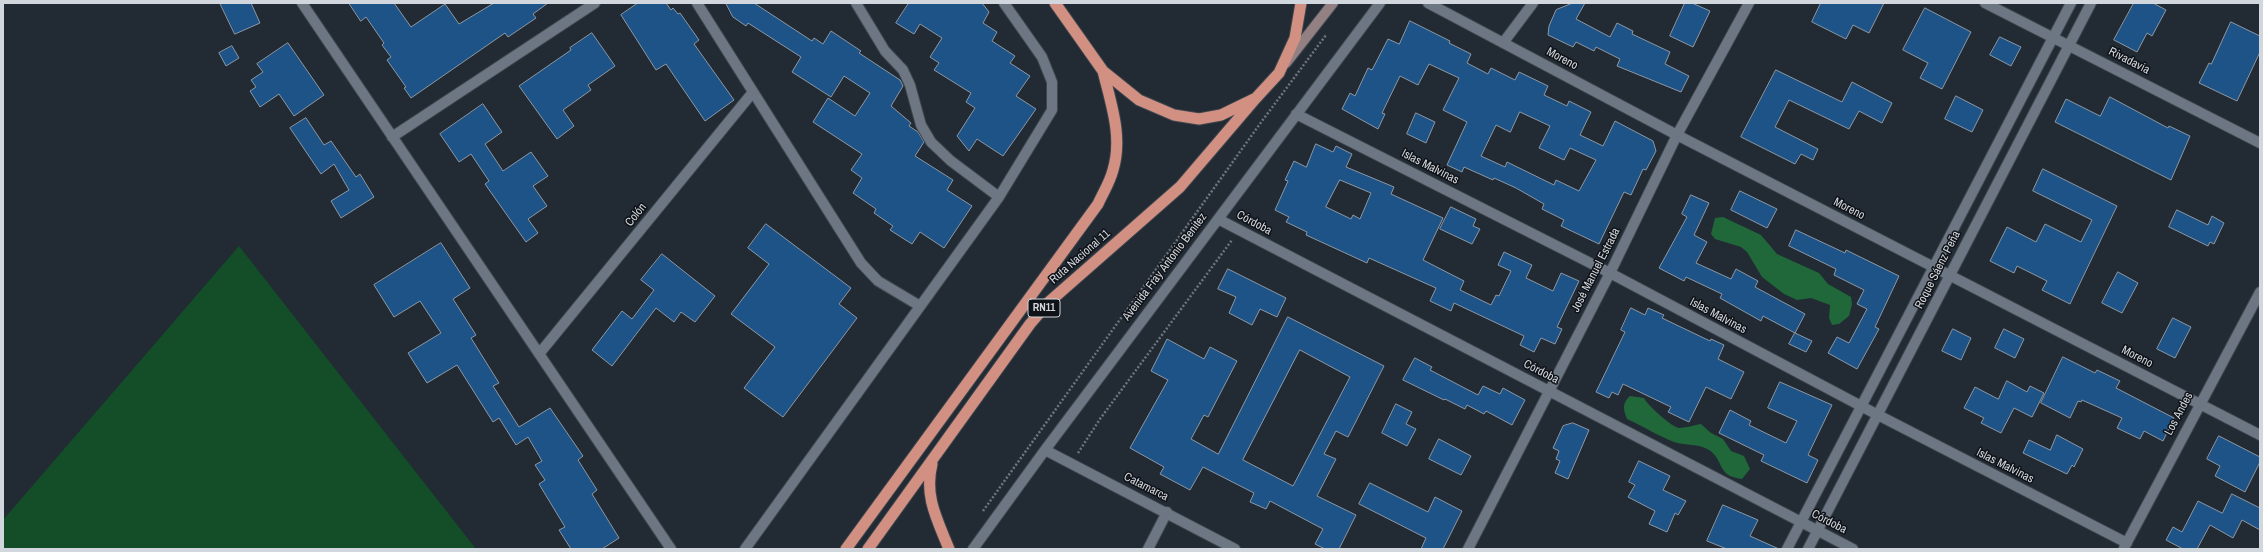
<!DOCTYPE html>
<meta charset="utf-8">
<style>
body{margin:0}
#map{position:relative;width:2263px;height:552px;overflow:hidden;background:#222a34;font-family:"Archivo Narrow",sans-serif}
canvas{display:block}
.frame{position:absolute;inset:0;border:4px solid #d1d7dd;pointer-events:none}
</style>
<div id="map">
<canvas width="2263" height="552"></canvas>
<div class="frame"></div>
</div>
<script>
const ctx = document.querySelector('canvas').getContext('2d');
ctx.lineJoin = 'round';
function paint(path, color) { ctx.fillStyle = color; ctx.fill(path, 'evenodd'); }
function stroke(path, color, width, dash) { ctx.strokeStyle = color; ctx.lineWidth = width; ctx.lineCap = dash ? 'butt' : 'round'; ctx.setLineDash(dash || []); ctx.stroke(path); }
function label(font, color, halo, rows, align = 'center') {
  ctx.font = font + ' "Archivo Narrow",sans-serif'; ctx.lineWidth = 3; ctx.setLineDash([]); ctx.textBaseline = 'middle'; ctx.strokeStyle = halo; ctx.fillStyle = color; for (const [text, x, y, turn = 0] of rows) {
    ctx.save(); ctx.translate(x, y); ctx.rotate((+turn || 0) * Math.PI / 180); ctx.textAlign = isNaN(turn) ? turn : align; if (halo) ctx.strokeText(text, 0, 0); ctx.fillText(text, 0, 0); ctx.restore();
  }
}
const green = new Path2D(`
 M239,246L476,549H3V520Z`);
const forest = new Path2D(`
 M1723,217L1761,235L1777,254L1819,273L1828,284L1851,297L1852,304L1849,316L1839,324L1832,325L1829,318L1830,305L1811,298L1797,300L1784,294L1762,277L1747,252L1741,247L1715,239L1711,234L1715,218Z
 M1630,396L1644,398C1647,405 1672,427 1679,428C1686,428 1694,425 1701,424L1711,433L1723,439L1731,451L1744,456L1750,469L1742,479C1716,476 1725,461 1709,450C1697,443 1687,446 1674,442C1658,436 1643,426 1627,419C1623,409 1622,403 1630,396Z`);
const building = new Path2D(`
 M220,3H251L260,23L235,34Z
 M349,3H394L411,27L445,4L459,24L494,3H548L533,14L536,18L508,37L505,33L411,98L404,88L406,87L387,60L391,57L382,45L384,43L366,17L361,21Z
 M638,3H666L671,10L673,8L678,14L680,13L699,40L694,44L734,100L705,121L666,64L656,70L621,15Z
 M726,3H754L812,41L814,38L823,44L831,31L861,51L859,53L900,80L903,86L891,106L911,123L909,126L918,132L924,142L915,156L953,180L947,190L972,206L944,248L920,232L912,244L890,230L893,226L874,213L876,209L853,193L862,178L851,170L862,154L813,122L828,98L855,116L870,93L844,76L831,97L792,72L801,57L748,23L746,26L733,17Z
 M909,3H982L989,12L983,23L997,32L992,41L1015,56L1010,63L1030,76L1016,96L1036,109L1003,156L977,139L969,151L957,136L975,108L966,102L971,93L934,70L939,63L930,57L942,38L920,24L914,34L896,23Z
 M1573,3H1585L1576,19L1610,37L1617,23L1633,31L1632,34L1670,52L1665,64L1689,76L1681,92L1617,66L1620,59L1596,47L1594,51L1576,42L1573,47L1548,35L1549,26L1556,10Z
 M1685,3H1692L1710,11L1693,47L1670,36Z
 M1821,3H1884L1869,33L1853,25L1846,39L1812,22Z
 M2134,3H2153L2166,10L2152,36L2147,33L2137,52L2114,40Z
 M1925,8L1971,32L1942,89L1920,78L1928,63L1903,50Z
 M1410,21L1450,41L1449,43L1471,54L1467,63L1488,74L1491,68L1515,80L1519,72L1548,86L1544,95L1567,106L1569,101L1591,112L1580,135L1603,146L1615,121L1653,141L1656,151L1646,170L1643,169L1631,195L1624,192L1599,244L1561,226L1564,220L1542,209L1544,204L1516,188L1494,178L1493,180L1464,167L1462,172L1447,165L1467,122L1443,110L1459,78L1429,64L1418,85L1400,76L1382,113L1385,114L1378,129L1342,109L1350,93L1355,96L1368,68L1372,70L1388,39L1399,44ZM1520,112L1550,126L1539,148L1564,160L1570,148L1596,160L1579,191L1556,180L1554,185L1507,162L1505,167L1481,156L1496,125L1510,132Z
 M2231,22L2260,36V52L2237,101L2199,83L2209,63L2211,64Z
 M592,33L615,66L588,85L591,90L563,110L574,126L557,139L519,86L571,50L570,48Z
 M2000,37L2021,47L2011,66L1990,55Z
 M288,43L324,95L294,116L279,94L260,107L250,91L256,87L251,80L263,72L257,64Z
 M232,46L239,58L226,66L219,53Z
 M1776,70L1842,102L1852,82L1892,103L1882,123L1859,111L1849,129L1789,100L1775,127L1818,149L1813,160L1801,154L1795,164L1741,137Z
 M1956,96L1983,110L1972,132L1945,119Z
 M2110,97L2168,128L2169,126L2190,136L2171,180L2055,122L2066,99L2100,116Z
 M483,104L502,132L485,144L503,171L531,152L548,176L533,186L547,206L528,219L538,233L526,242L485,184L489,181L471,154L459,162L440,134Z
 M1416,113L1435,122L1426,143L1407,134Z
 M306,118L324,145L331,141L356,177L360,174L374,197L341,218L331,201L349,190L334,164L321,174L290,128Z
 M1316,144L1333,152L1336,146L1352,154L1346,167L1394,187L1391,194L1443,218L1423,260L1464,281L1460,290L1491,305L1496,295L1499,296L1511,271L1498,265L1504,252L1532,265L1526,278L1553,291L1561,273L1579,281L1557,327L1562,329L1555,344L1541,338L1534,352L1520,345L1524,336L1454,303L1451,311L1430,301L1436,288L1369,258L1367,263L1306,235L1307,232L1286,222L1289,217L1275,210L1288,181L1285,180L1294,161L1306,167ZM1340,180L1371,193L1360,219L1353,215L1351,219L1326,207Z
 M2043,169L2117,206L2070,304L2042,290L2047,281L2017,266L2014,273L1990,261L2007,227L2036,242L2045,224L2081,242L2092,220L2033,191Z
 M1740,191L1777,209L1767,228L1731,210Z
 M1691,195L1709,203L1694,235L1707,242L1696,263L1731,279L1736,269L1758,281L1755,287L1805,314L1795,333L1763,316L1761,321L1720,298L1722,294L1686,277L1684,281L1659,268L1687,217L1682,214Z
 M1451,207L1476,219L1473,226L1480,229L1472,244L1440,229Z
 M2177,210L2208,225L2212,216L2224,223L2214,244L2210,242L2208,246L2169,227Z
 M766,224L851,288L839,304L857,318L783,417L744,388L775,347L731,314L769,264L748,248Z
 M1796,230L1845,253L1846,250L1899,276L1875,327L1879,329L1857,369L1828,353L1837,337L1849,343L1867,309L1857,304L1864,290L1834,275L1836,269L1789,246Z
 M441,243L470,288L453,299L476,335L471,338L499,383L493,386L519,427L550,408L583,456L578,460L597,490L592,494L619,538L602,549H571L559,530L565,527L539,484L545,480L535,465L542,461L528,437L516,445L499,418L493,422L457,365L427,383L408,353L441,333L420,301L394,317L374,285Z
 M662,254L715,296L695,322L681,312L674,322L656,308L612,366L592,350L622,311L632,319L654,290L641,280Z
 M1228,269L1286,298L1277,317L1260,309L1252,325L1229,313L1236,297L1218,289Z
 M2118,272L2138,283L2122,313L2102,303Z
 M1631,308L1645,315L1648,308L1664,315L1662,318L1710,341L1711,339L1724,345L1718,359L1744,372L1731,399L1706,387L1689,422L1668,412L1671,407L1623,384L1618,395L1612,392L1609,398L1596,392L1625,332L1621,330Z
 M1288,317L1384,366L1348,437L1336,431L1324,454L1336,459L1317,496L1356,515L1339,549H1325L1315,544L1323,529L1270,501L1266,509L1250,502L1254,493L1203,467L1190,490L1160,474L1164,467L1130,448L1168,380L1151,371L1167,339L1204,359L1210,347L1237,361L1208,417L1204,415L1191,439L1218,454ZM1300,350L1350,377L1293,486L1243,460Z
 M2173,318L2191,327L2175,358L2157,349Z
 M1953,329L1971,338L1961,360L1942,351Z
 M2004,329L2024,339L2015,358L1995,348Z
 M1795,333L1812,341L1806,352L1789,344Z
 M2063,357L2095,373L2097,370L2120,381L2116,388L2174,418L2163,441L2144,431L2140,439L2117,428L2122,418L2082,400L2081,402L2078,401L2070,418L2041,403Z
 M1415,358L1432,367L1430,370L1478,395L1483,386L1500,394L1503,388L1525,400L1512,425L1486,411L1484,414L1467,405L1465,409L1445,399L1444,400L1403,380Z
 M2007,381L2027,392L2030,386L2044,393L2032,417L2014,408L2001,433L1981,423L1984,418L1964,408L1975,387L1998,399Z
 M1780,382L1832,405L1808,455L1818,460L1807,483L1761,461L1764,455L1719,433L1730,410L1751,421L1749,425L1786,443L1797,421L1768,408Z
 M1396,404L1412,412L1406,424L1416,429L1407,446L1382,433Z
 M1573,423L1589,430L1568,479L1555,473L1560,461L1556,459L1559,451L1553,448L1563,426Z
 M2057,435L2083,449L2074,467L2072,465L2067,474L2023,453L2029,440L2050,450Z
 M2219,436L2260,457V462L2245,492L2215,476L2220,466L2207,459Z
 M1439,439L1471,456L1461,475L1429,459Z
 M1639,461L1670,476L1663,490L1686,501L1678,515L1675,513L1667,532L1649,524L1655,511L1628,497L1635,485L1629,482Z
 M1370,483L1428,512L1435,497L1462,511L1443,549H1421L1426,538L1359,504Z
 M2232,494L2260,508V530L2242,520L2233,538L2210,525L2197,549H2183L2166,540L2173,527L2182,532L2198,501L2222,513Z
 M1723,505L1758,520L1750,536L1779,549H1727L1707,541Z`);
const path = new Path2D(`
 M1078,453L1100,419L1232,240
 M983,511L1262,121L1326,35`);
const minor = new Path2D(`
 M302,3L671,549
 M697,3L861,263L878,281L920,306
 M856,3L885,51L903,70L910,85L921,125L931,142L951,161L999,197
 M1428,3L1677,135L2260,435
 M1985,3L2260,143
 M1503,43L1533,3
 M1296,114L1610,273L1878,415L2127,543
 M392,137L595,3
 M1218,219L1853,549
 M539,354L753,92
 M1045,450L1235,549
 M2124,548L2260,292
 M745,549L999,197L1052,110V82L1042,57L1004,3
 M973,549L1045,450L1380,3
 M1148,549L1167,512
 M1468,549L1610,273L1677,135L1749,3
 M1787,549L2071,3
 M1808,549L2091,3`);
const secondary = new Path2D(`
 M1286,63L1333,3`);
const trunk = new Path2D(`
 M1055,3L1103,71L1139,100L1174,115L1199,119L1221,115L1256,98L1279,73L1295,38L1301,3
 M932,464C924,496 937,519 949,549
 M846,549L1098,204C1103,193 1110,182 1113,170C1123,137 1111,104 1103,71
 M868,549L1030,324L1049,302L1180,187L1256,98`);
const shields = [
 [1044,308,32]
];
const shieldNames = [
 ["RN11",1044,308]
];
const streetNames = [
 ["Moreno",1562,59,28],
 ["Rivadavia",2129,61,27],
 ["Islas Malvinas",1430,167,27],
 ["Moreno",1849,209,27],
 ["Colón",636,215,-51],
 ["Córdoba",1254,223,28],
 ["Ruta Nacional 11",1080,257,-41],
 ["Avenida Fray Antonio Benitez",1165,267,-53],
 ["José Manuel Estrada",1596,270,-63],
 ["Roque Sáenz Peña",1938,270,-63],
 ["Islas Malvinas",1718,316,28],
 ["Moreno",2137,357,27],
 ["Córdoba",1541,372,27],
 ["Los Andes",2179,414,-62],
 ["Islas Malvinas",2005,466,27],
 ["Catamarca",1146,487,27],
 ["Córdoba",1829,522,27]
];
paint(green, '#134e28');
paint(forest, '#206739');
paint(building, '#1d5387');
stroke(building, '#8d98a3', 1);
stroke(minor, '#3e464d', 12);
stroke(secondary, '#3e464d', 12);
stroke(trunk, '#3e464d', 13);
stroke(path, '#6d757d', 2.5, [2, 2]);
stroke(minor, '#6d7783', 10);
stroke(secondary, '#938083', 10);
stroke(trunk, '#d29083', 11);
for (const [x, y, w] of shields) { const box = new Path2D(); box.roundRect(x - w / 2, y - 9, w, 18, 3); ctx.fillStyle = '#0f1217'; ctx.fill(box); stroke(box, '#d1d7dd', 1); }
label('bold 11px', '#d1d7dd', null, shieldNames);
label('12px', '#d1d7dd', '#0f1217', streetNames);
</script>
